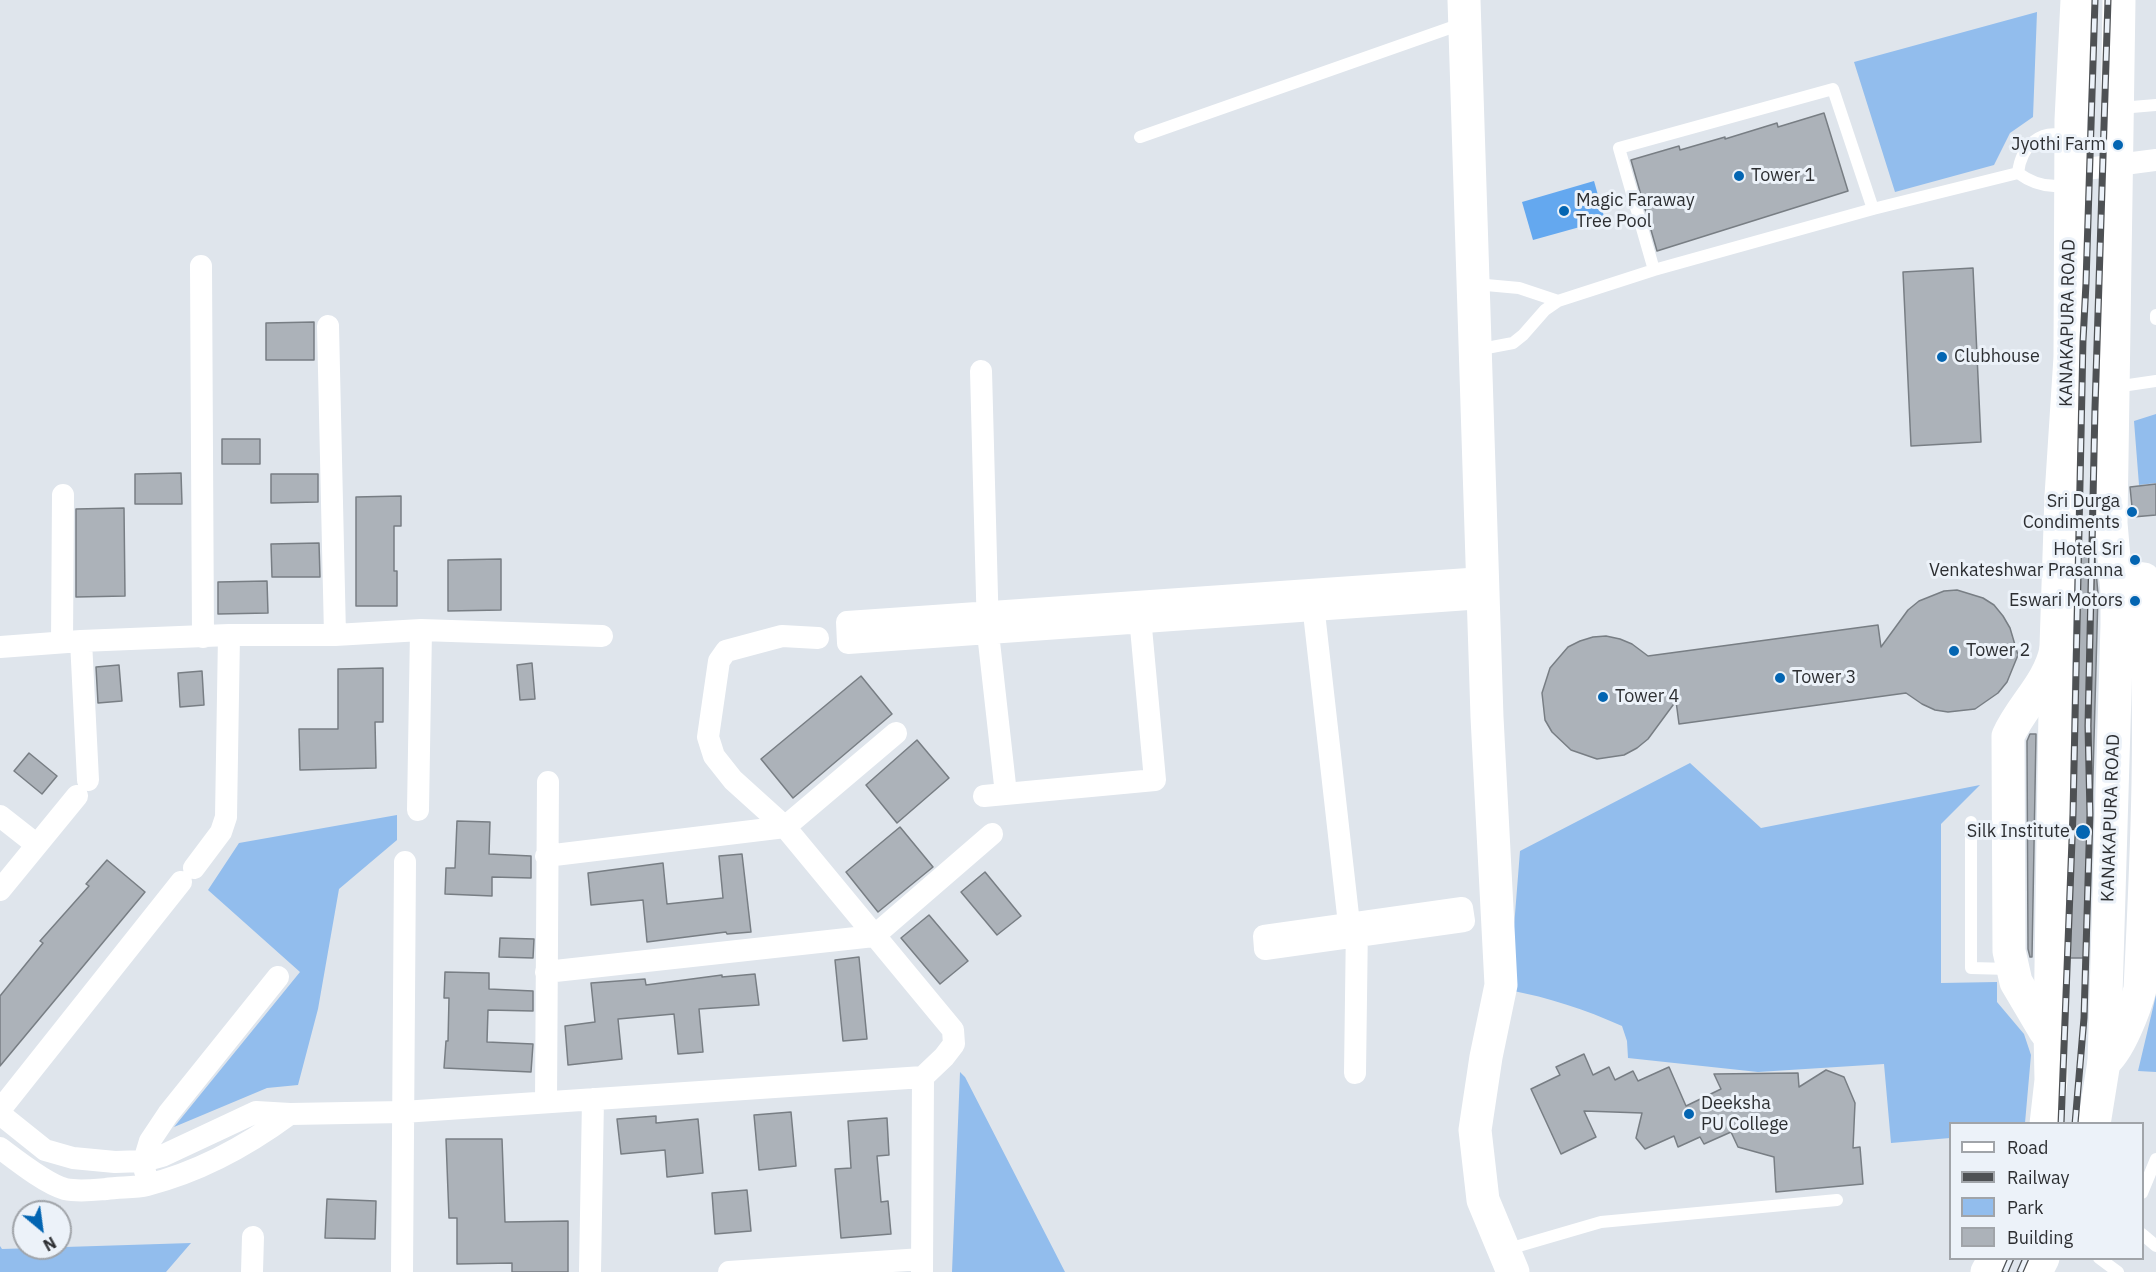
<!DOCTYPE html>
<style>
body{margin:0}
#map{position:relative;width:2156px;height:1272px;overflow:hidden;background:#dfe5ec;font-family:"IBM Plex Sans",sans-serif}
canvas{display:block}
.legend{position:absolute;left:1949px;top:1122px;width:195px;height:138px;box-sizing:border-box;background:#ecf2f9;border:2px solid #a0a4a9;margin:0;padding:8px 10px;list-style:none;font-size:18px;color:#2d2f32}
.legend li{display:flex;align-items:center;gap:12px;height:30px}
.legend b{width:30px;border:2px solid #a0a4a9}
.north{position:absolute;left:12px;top:1200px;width:60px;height:60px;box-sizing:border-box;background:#ecf2f9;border:2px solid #a0a4a9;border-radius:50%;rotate:151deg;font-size:16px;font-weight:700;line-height:24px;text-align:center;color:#2d2f32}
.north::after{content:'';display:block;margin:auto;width:21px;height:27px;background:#0365b2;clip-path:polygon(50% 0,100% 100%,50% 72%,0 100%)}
</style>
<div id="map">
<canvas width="2156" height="1272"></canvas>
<ul class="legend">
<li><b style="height:8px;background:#fff"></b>Road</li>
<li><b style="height:8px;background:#4e5154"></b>Railway</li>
<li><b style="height:16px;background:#92bded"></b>Park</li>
<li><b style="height:16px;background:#acb2b9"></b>Building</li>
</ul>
<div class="north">N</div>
</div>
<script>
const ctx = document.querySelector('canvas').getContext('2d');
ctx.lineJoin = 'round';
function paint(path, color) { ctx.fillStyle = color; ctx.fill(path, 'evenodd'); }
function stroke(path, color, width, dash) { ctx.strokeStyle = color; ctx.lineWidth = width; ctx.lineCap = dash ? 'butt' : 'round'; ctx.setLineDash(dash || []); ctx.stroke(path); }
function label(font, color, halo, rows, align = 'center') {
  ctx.font = font + ' "IBM Plex Sans",sans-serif'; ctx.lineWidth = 6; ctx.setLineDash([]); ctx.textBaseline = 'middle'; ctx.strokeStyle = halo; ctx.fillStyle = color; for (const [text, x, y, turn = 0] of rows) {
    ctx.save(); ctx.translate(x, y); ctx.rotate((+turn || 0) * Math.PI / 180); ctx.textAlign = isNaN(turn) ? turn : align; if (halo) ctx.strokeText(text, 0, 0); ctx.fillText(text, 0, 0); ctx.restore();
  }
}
const green = new Path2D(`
 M2037,12L2033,117L2010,133L1994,165L1895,192L1854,62Z
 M2156,414V483L2139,485L2134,421Z
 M1690,763L1761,828L1980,785L1941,824V983L1997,982V1002L2024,1034L2031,1055L2025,1123L1950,1124V1138L1891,1143L1884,1064L1758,1072L1628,1058L1627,1041L1622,1026C1584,1009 1550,998 1509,990L1520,851Z
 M397,815V840L339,889L318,1009L298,1085L267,1088L174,1127L300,972L208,890L239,843Z
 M2156,995V1072L2138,1071Z
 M960,1072L965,1077L1065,1272H952Z
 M191,1243L166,1272H0V1246L2,1249Z`);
const water = new Path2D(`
 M1594,181L1605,220L1533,240L1522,202Z`);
const building = new Path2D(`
 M1824,113L1848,191L1657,251L1631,160L1679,146L1680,150L1725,137V139L1777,123L1778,127Z
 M1973,268L1981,442L1911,446L1903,272Z
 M314,322V360H266V323Z
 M222,439H260V464H222Z
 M181,473L182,504H135V474Z
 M271,474H318V502L271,503Z
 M2156,484V515L2133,517L2130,487Z
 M401,496V526H394V571H397V606H356V497Z
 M124,508L125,596L76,597V509Z
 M319,543L320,577H272L271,544Z
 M2078,548H2094L2098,594L2088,958H2070Z
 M501,559V610L448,611V560Z
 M267,581L268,613L218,614V582Z
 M1957,590L1983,598L1994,605L2003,616L2010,628L2018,655L2007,682L1998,693L1975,709L1948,712L1935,710L1922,704L1906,693L1679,724L1676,701L1648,739L1637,748L1624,755L1597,759L1571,750L1552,732L1545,720L1542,693L1550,668L1568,647L1580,641L1593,637L1606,636L1620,639L1632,644L1648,656L1878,625L1881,647L1908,610L1919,601L1944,591Z
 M532,663L535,699L520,700L517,665Z
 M119,665L122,701L98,703L96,667Z
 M383,668V722H375L376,768L300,770L299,729H338V669Z
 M202,671L204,705L180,707L178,673Z
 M861,676L892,714L793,798L761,759Z
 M2030,734H2036L2032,957H2030L2028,949L2027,741Z
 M917,740L949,778L897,823L866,785Z
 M29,753L57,776L42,794L14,771Z
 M457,821L490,822L489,854L531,856V878L492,877V896L445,894L446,868H455Z
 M900,827L933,867L878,912L846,872Z
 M742,854L751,932L727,934L726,932L647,942L643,900L591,905L588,873L663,863L667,904L723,898L719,856Z
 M107,860L145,892L0,1066V996L43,943L40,941L89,886L86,884Z
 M985,872L1021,916L997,935L961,892Z
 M929,915L968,961L940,984L901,938Z
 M500,938L534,939L533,958L499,957Z
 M859,957L867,1039L843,1041L835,960Z
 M445,972L489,973V989L533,991V1011L488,1010L487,1042L533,1044L531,1072L444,1068L446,1041H448L449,998H444Z
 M755,974L759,1005L699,1009L703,1052L678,1054L674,1014L618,1019L622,1059L568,1065L565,1026L595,1022L591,983L645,979L646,985L722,975V977Z
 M1584,1054L1593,1075L1609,1067L1615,1080L1633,1071L1638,1081L1669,1067L1686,1106L1721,1089L1714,1074L1798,1073L1799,1087L1826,1070L1844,1077L1855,1103L1853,1148L1860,1147L1863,1184L1776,1192L1774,1157L1738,1147L1731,1132L1704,1144L1700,1137L1678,1147L1674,1136L1645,1149L1636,1138L1642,1113L1584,1111L1596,1137L1561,1154L1531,1089L1560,1075L1556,1067Z
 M791,1112L796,1166L759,1170L754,1115Z
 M656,1116V1123L698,1119L703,1173L667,1177L665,1150L621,1154L617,1119Z
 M887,1118L889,1155L877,1156L881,1202L888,1201L891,1234L841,1238L835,1169L851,1168L848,1121Z
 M446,1139H502L505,1222L568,1221V1272H512V1263L457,1264V1218H449Z
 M747,1190L751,1231L715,1234L712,1193Z
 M327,1199L376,1201L375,1239L325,1238Z`);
const lane = new Path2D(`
 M2120,108L2156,105
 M1140,137L1464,23
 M2018,173C2021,146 2041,127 2068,137
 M1654,270L1619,148L1833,89L1873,209
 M1475,284L1519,288L1558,301
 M2156,315V319
 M1476,350L1513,343L1523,335L1545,310L1558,301L1654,270L1873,209L2018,173C2033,184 2049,189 2068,184
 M2115,387L2156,381
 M1971,822V968L2010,969
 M2142,1193L2156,1159
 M2142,1234L2156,1246
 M1505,1250L1601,1222L1837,1200
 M2099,1258L2118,1272`);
const street = new Path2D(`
 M2071,171L2156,160
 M201,266L203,637
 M328,326L335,635
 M981,371L988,633L1006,794
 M1483,578L847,622L848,643L1483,598
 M1312,595L1349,924
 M818,638L782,636L726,651L719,661L708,737L714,756L733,780L785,827L953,1030L954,1044L944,1057L923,1077
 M81,641L88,780
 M62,642L63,495
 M0,647L81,641L229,635H335L421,630L602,636
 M984,796L1155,780L1139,606
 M418,810L421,630
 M0,816L37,845
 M546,856L785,827L896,733
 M194,868L221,832L226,817L229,635
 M0,890L77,796
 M1462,908L1464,921L1265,949L1264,936Z
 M546,972L874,936L992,834
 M1355,1073L1357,923
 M546,1102L548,782
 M0,1110L181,882
 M0,1114L45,1150L73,1158L115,1162L144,1161L162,1156L256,1112L290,1114L403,1112L923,1077L922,1272
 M0,1148C16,1160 46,1184 65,1189C78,1192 94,1190 106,1189C120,1187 135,1188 147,1185C199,1172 248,1145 290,1114
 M145,1171L144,1161L150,1141L168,1114L278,977
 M252,1272L253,1237
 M402,1272L405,862
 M590,1272L593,1099
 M729,1272L922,1259`);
const secondary = new Path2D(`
 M1464,0L1487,717L1501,985L1486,1057L1475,1130L1483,1200L1513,1272
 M2050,1031H2045L2016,982L2009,951L2008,736C2022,705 2049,684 2056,649
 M2104,1062C2119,1051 2135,1008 2140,989C2147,852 2153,716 2144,579L2115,575`);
const highway = new Path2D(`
 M2046,1124L2051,1080L2050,1031L2056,646L2061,496L2070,357L2071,120L2077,0
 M2094,1124L2104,1062L2117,625V593L2111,523L2119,0
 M1987,1272L1995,1258
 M2036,1272L2043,1258`);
const rail = new Path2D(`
 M2061,1124L2073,814L2083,341L2086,283L2095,0
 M2075,1124L2084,1018L2090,814L2088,726L2095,408L2108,0
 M2005,1272L2011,1258
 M2020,1272L2026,1258`);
const markers = [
 [2118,145,6,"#0365b2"],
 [1739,176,6,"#0365b2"],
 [1564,211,6,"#0365b2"],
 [1942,357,6,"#0365b2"],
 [2132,512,6,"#0365b2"],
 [2135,560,6,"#0365b2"],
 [2135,601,6,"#0365b2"],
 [1954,651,6,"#0365b2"],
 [1780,678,6,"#0365b2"],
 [1603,697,6,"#0365b2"],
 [2083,832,8,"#0365b2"],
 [1689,1114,6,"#0365b2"]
];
const poiNames = [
 ["Jyothi Farm",2106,145,"right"],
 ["Tower 1",1751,176],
 ["Magic Faraway",1576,201],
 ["Tree Pool",1576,222],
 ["Clubhouse",1954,357],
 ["Sri Durga",2120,502,"right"],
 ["Condiments",2120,523,"right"],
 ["Hotel Sri",2123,550,"right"],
 ["Venkateshwar Prasanna",2123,571,"right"],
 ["Eswari Motors",2123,601,"right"],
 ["Tower 2",1966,651],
 ["Tower 3",1792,678],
 ["Tower 4",1615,697],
 ["Silk Institute",2070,832,"right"],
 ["Deeksha",1701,1104],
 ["PU College",1701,1125]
];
const streetNames = [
 ["KANAKAPURA ROAD",2068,323,-89],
 ["KANAKAPURA ROAD",2111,818,-88]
];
paint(green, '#92bded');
paint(water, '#64a8ef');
paint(building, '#acb2b9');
stroke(building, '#787e84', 1.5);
stroke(lane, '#fff', 12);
stroke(street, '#fff', 22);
stroke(secondary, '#fff', 33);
stroke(highway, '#fff', 33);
stroke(rail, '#4e5154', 7);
stroke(rail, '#ecf2f9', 4.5, [14]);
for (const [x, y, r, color] of markers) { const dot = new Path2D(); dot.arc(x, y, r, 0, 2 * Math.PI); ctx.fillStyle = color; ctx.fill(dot); stroke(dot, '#ecf2f9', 2); }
label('18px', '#2d2f32', '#ecf2f9', poiNames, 'left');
label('18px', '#2d2f32', '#ecf2f9', streetNames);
</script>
